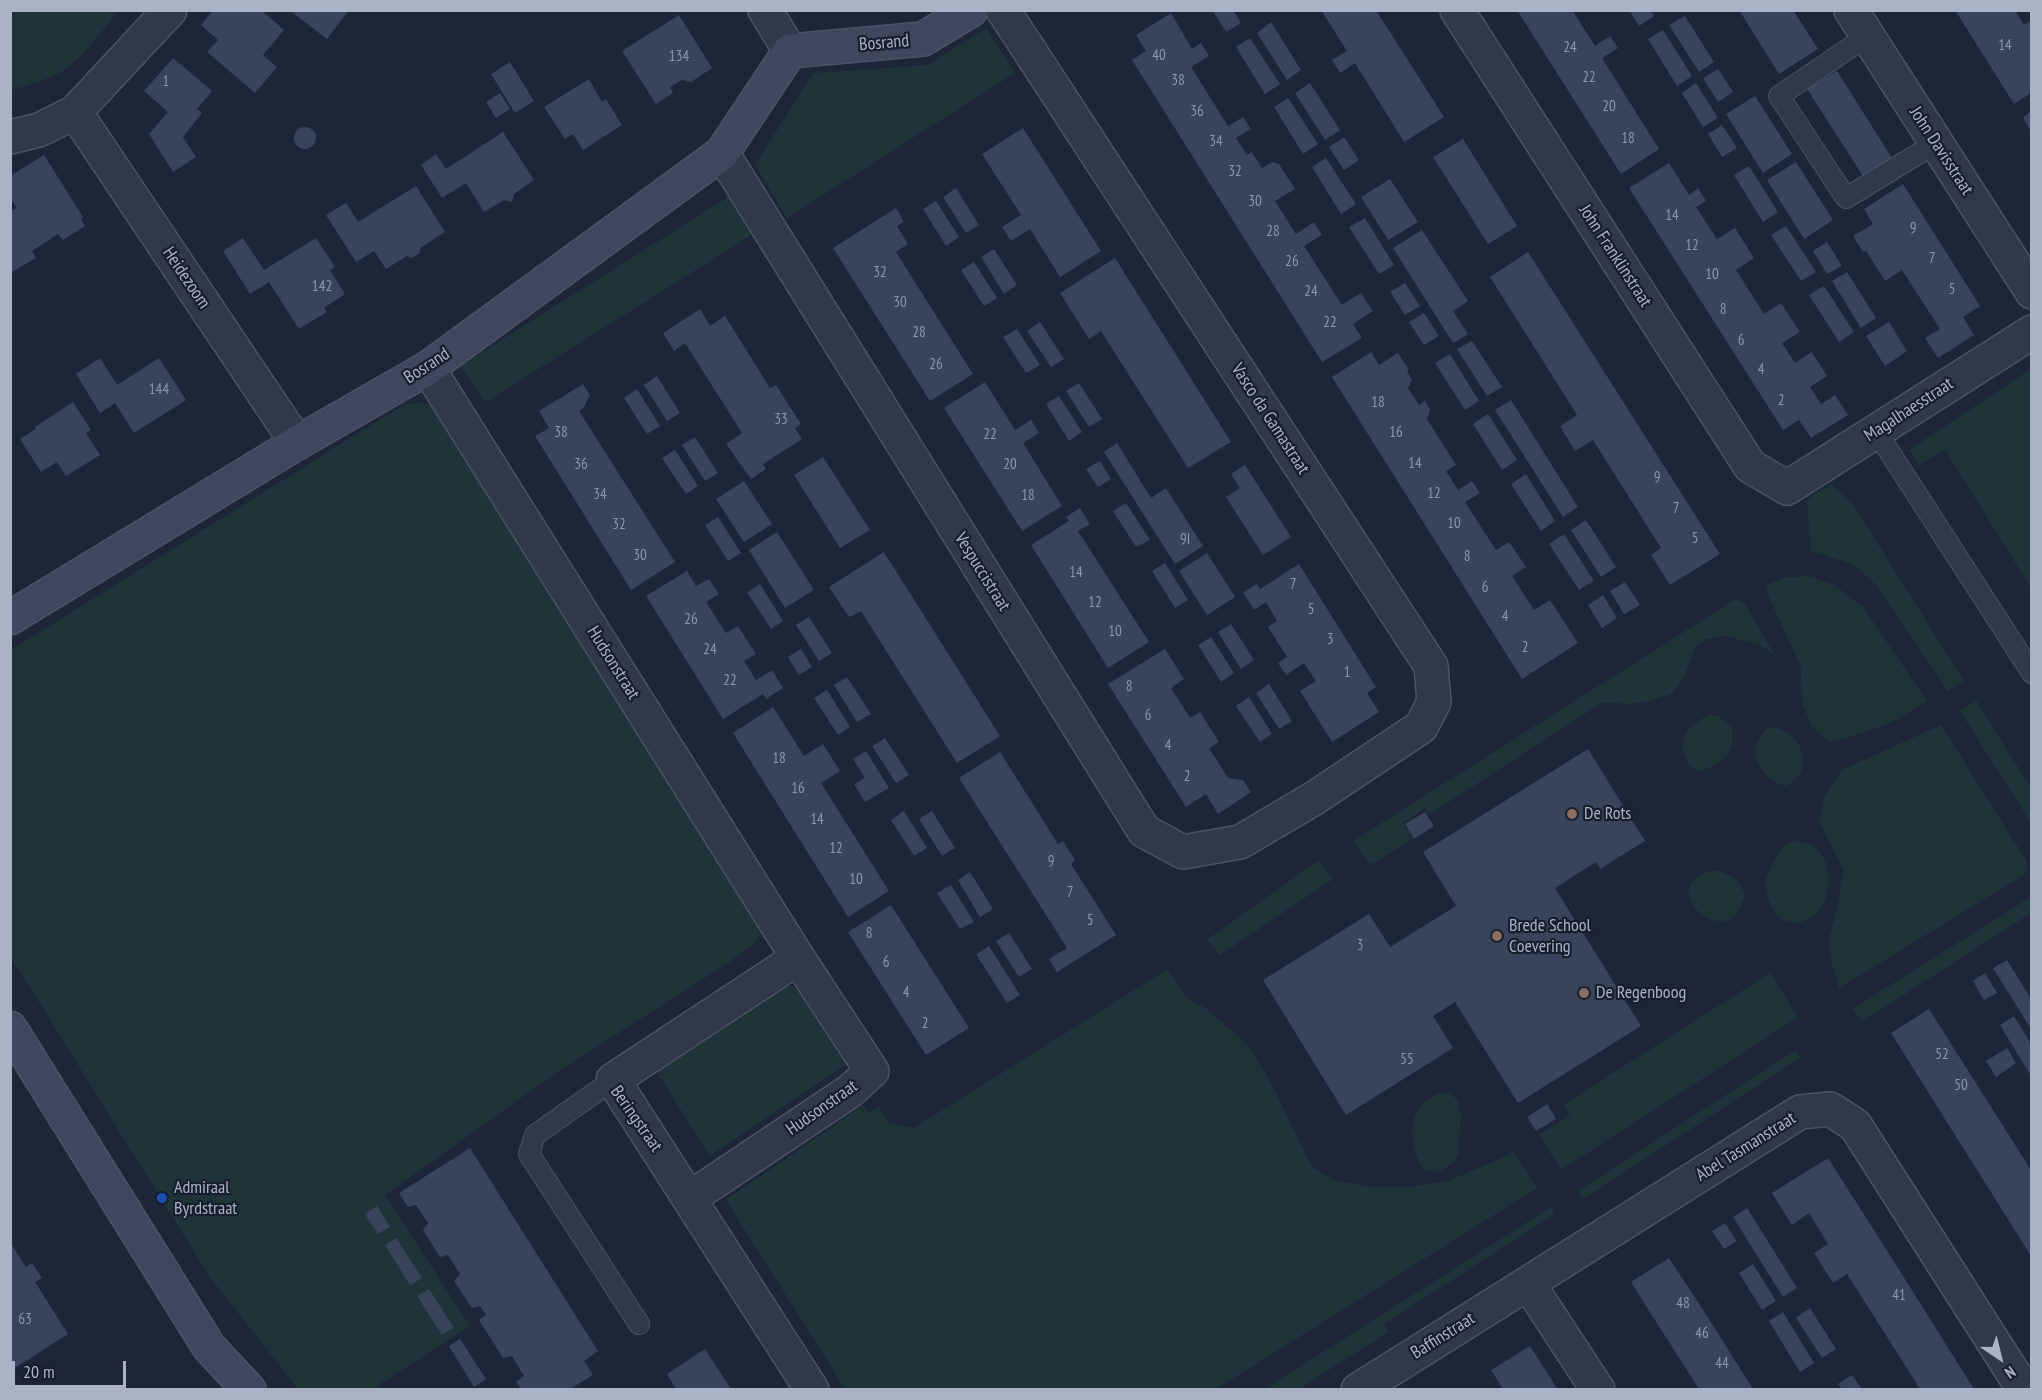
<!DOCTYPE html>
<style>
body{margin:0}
#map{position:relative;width:2042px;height:1400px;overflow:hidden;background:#1d2638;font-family:"PT Sans Narrow",sans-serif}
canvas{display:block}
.frame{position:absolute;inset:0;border:12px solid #aab3c6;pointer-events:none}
.north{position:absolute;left:1970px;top:1328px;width:60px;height:60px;-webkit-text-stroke:4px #171e2d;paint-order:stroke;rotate:145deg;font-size:16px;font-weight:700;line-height:24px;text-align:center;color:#aab3c6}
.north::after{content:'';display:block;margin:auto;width:21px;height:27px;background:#aab3c6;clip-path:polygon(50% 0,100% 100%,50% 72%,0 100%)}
.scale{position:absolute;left:12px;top:1361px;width:114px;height:27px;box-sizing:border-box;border:3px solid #aab3c6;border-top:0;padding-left:8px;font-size:18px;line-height:21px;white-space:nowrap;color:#aab3c6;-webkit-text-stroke:4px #171e2d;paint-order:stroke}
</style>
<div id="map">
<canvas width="2042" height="1400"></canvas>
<div class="frame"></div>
<div class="north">N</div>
<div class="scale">20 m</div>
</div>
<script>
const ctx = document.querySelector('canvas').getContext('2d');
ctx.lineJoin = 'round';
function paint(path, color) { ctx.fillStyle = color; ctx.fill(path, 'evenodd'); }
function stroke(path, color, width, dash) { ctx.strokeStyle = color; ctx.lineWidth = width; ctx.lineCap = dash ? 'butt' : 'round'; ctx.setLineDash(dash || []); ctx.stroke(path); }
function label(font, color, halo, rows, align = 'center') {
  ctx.font = font + ' "PT Sans Narrow",sans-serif'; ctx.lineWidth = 4.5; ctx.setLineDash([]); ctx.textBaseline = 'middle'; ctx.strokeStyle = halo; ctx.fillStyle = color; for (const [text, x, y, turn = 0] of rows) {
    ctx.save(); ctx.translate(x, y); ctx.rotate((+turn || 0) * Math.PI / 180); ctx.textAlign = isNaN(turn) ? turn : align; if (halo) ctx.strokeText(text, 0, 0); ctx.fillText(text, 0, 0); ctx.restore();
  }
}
const green = new Path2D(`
 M18,10H118V11C103,29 84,57 64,70C47,80 29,85 11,90V15Z
 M986,28L1015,73L787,218L755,165L813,73L928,65Z
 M733,194L756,232L486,402L460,366Z
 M2031,369V588L1945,450L1919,465L1909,450Z
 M420,403L434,405L446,420L762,932L755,943L728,963L556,1073L385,1195L470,1326L371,1390L298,1389L209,1276L11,957V650L405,404Z
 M1831,484L1854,506L1964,681L1948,691L1876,585L1854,565L1811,551L1807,500Z
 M1807,576L1833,584L1863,607L1927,701L1897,720L1863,733L1830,742L1812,727L1802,702L1801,667L1767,593L1766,586L1782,578Z
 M1736,599L1745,604L1775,656L1761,645L1724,636L1705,639L1695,648L1684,677L1672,694L1646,702L1628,704L1603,702L1430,814L1425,808L1403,823L1413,839L1370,865L1353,841Z
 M1976,700L2031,788V823L1960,711Z
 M1709,715L1718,716L1732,727C1735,755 1724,762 1699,772C1682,762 1676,742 1692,726C1697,721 1704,718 1709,715Z
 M1941,725L2026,860L2028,868L2024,875L1839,988L1833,968L1828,940L1835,917L1844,871L1819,822L1825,795L1842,770Z
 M1769,727C1802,728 1818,772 1785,786C1757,776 1743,748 1769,727Z
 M1799,841C1803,842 1808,843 1812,845C1842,866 1830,927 1790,922C1774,920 1765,896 1766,882C1767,873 1778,850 1785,845C1788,843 1795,842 1799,841Z
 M1319,860L1333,879L1220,955L1207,940Z
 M1714,870C1731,874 1738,878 1745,894C1742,901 1740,911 1735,916C1709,938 1658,883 1714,870Z
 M2031,897V913L1863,1021L1852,1009Z
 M1168,969L1186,997L1208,1010L1249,1046L1270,1081L1312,1167L1334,1180L1370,1187H1409L1448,1181L1502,1158L1513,1151L1537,1188L1216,1389H845L726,1200L864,1105L868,1113L879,1107L889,1123L914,1128Z
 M1770,973L1798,1017L1561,1170L1539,1135L1570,1115L1563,1105Z
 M790,985L805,993L848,1063L710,1156L657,1072Z
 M1795,1050L1800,1058L1583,1199L1578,1191Z
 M1447,1092L1457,1099L1461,1114L1458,1156L1452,1164L1438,1172L1424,1170C1405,1141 1407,1099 1447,1092Z
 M1551,1207L1555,1214L1384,1324L1388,1332L1299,1389H1265Z`);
const building = new Path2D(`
 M213,10H261L284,30L263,55L277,67L255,93L207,52L218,40L201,25Z
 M289,10H349L327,39Z
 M1212,10H1233L1241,23L1226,32Z
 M1321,10H1376L1444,117L1404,142L1355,63L1340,73L1332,60L1347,51Z
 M1517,10H1572L1595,46L1610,36L1618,48L1602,58L1659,149L1621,174Z
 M1629,10H1650L1654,16L1639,26Z
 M1739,10H1793L1818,49L1779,74Z
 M1955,10H2015L2024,25L2031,20V93L2014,104Z
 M1171,13L1192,49L1201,43L1209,56L1191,67L1228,126L1243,117L1251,129L1236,138L1247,155L1252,152L1262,168L1272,162L1279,164L1295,189L1275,201L1296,234L1314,222L1322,235L1304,246L1342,305L1361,293L1373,311L1353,324L1362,338L1322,362L1132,60L1146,51L1136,35Z
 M679,15L712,68L691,82L682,80L670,87L673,93L656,104L622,51Z
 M1685,16L1714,62L1699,72L1669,25Z
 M1271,22L1301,70L1287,80L1257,33Z
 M1663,30L1692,76L1677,86L1648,39Z
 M1250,38L1280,84L1265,94L1236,47Z
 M173,58L212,91L197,109L202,113L183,137L196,157L173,172L149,134L168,112L144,91Z
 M510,62L534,101L515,113L491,74Z
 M1718,69L1733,92L1718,102L1703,78Z
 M1837,71L1892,158L1863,176L1807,89Z
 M589,79L602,102L606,99L622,125L583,150L573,134L565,139L544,107Z
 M1310,83L1340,130L1325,140L1295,93Z
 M1696,83L1718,118L1703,127L1682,93Z
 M500,93L510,109L496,118L486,102Z
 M1755,96L1792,154L1763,173L1726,114Z
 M1288,98L1318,144L1303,154L1274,107Z
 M2031,111V132L2023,117Z
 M1722,125L1737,148L1722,157L1708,134Z
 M294 138a11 11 0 1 1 22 0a11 11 0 1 1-22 0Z
 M1023,128L1101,251L1060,277L1030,229L1011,241L1002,227L1021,215L982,154Z
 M503,132L534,180L514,194L512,202L504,200L484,212L466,183L442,198L421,165L436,154L446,169Z
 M1344,137L1359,160L1344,170L1329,147Z
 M1463,139L1517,226L1488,244L1433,157Z
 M44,155L83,217L81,219L85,226L63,240L58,234L32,251L36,258L10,273V212L17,208L10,198V176Z
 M1326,158L1356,204L1341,214L1312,167Z
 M1796,162L1833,220L1804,239L1767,180Z
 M1669,163L1689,195L1698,188L1706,201L1696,207L1717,239L1735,228L1754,258L1736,270L1764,314L1781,303L1800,332L1782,343L1795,363L1812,352L1827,376L1810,387L1821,404L1835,395L1848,415L1811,438L1799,420L1783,430L1629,188Z
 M1749,166L1778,212L1763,222L1734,175Z
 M1390,179L1418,222L1388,240L1361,197Z
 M1903,184L1980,306L1963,317L1974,335L1938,358L1925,338L1940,329L1902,270L1885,281L1866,251L1863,252L1853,236L1873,224L1864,209Z
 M416,186L445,232L420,248V253L411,258L407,256L386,269L374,251L356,262L326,215L346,203L358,222Z
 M956,188L979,225L966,233L943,197Z
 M936,201L959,237L946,246L923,209Z
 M896,208L904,222L897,226L908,244L896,252L973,374L930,401L833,248Z
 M1365,218L1394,265L1379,274L1349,227Z
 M1786,226L1816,272L1801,281L1771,235Z
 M1422,230L1468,301L1453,311L1468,334L1453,343L1393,248Z
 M243,238L264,270L316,238L335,267L330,270L345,294L324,308L327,312L299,329L269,282L250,294L223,251Z
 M1827,242L1842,266L1827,274L1813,251Z
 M994,249L1017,285L1004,294L981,257Z
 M1528,252L1720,554L1670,585L1651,555L1661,548L1593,440L1575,451L1560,426L1577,415L1490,277Z
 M1115,258L1231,442L1188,468L1101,331L1089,339L1060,293Z
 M974,262L997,298L984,306L961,270Z
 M1847,272L1876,318L1861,328L1832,281Z
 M1405,283L1420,306L1405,315L1390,292Z
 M1824,286L1854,332L1839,342L1809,295Z
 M700,309L710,326L725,316L770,388L776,385L801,424L795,428L802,439L763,464L766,469L751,479L726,444L742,433L685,343L674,351L663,333Z
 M1424,313L1439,336L1424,345L1409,322Z
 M1040,322L1064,359L1051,367L1027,331Z
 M1889,322L1907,351L1885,366L1866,336Z
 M1017,329L1040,365L1026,373L1003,337Z
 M1472,341L1502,387L1487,396L1457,349Z
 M1371,352L1379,365L1398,353L1409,370L1407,371L1412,380L1408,388L1419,405L1425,401L1430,410L1427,419L1456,465L1446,471L1458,490L1472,481L1480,493L1465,502L1496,550L1509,542L1526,567L1512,576L1534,610L1550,600L1578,643L1522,679L1332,377Z
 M1450,354L1479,401L1465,410L1435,363Z
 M100,358L117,385L159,358L186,400L134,433L115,403L100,413L76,374Z
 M657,376L680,413L667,421L644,385Z
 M985,382L1015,430L1031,420L1039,433L1023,443L1062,506L1022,531L944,408Z
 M1079,383L1102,419L1089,427L1066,391Z
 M583,384L590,395L584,407L579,411L675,562L631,590L535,436L549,428L539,411Z
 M637,389L660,426L647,434L624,398Z
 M1059,396L1082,432L1069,441L1046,404Z
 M1511,400L1578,507L1563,517L1495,410Z
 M73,402L91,430L86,433L100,455L66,476L57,462L41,472L20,439L36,429L35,427Z
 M1488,414L1517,460L1502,470L1473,424Z
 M695,437L718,473L705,481L682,445Z
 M1117,443L1151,498L1166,488L1203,546L1175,564L1104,452Z
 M675,450L698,486L686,494L662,458Z
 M823,457L870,530L840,548L794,475Z
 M1100,461L1111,479L1098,487L1086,469Z
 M1245,465L1291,537L1263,555L1226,497L1240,488L1231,474Z
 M1526,474L1555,521L1541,531L1511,484Z
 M744,481L772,524L744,542L716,499Z
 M1126,503L1150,540L1136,547L1113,511Z
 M1080,508L1090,524L1078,531L1149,642L1108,668L1031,545L1069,521L1066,517Z
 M718,517L741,553L728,561L705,525Z
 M1586,520L1616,567L1601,577L1571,530Z
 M777,532L814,590L785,608L749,550Z
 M1564,534L1594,581L1579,590L1549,544Z
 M884,552L1000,736L957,763L861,611L849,617L829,587Z
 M1207,553L1235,597L1207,615L1179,571Z
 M1165,563L1188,600L1175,608L1152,571Z
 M1299,564L1376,687L1367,693L1379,712L1332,742L1300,691L1316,681L1304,663L1286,675L1278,663L1287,657L1268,627L1277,621L1266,602L1254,610L1243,592L1257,584L1260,589Z
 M687,571L696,586L709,579L719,594L706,602L726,633L738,626L756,654L744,661L756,680L772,670L783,688L766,699L763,694L723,719L646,596Z
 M1625,582L1640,605L1624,614L1610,591Z
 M760,584L783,621L771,629L747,592Z
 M1603,595L1617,618L1602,628L1588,605Z
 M809,617L832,653L819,661L796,625Z
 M1231,624L1254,660L1241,669L1218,632Z
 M1211,637L1234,673L1221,682L1198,645Z
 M801,649L812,667L799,675L788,657Z
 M1165,649L1184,679L1171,688L1190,718L1200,712L1219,742L1209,748L1228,778L1243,780L1251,792L1218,814L1206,794L1186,807L1108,684Z
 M847,677L871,714L857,722L834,685Z
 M1269,684L1292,721L1279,729L1256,693Z
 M827,690L850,727L838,735L814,698Z
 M1249,697L1272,734L1260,742L1236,706Z
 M773,707L804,756L823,744L840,771L821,783L889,891L848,917L733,733Z
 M885,738L909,775L896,783L872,746Z
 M1588,749L1645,841L1600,869L1596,862L1555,888L1641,1026L1518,1103L1455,1002L1433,1016L1453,1048L1346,1115L1263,980L1369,914L1390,947L1456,906L1423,852Z
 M866,751L889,788L865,802L854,784L865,778L853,759Z
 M1000,752L1058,844L1063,841L1075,860L1071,864L1116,935L1057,972L1049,959L1067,948L959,778Z
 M904,811L927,848L914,856L891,820Z
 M932,811L955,848L942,856L919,819Z
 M1425,812L1434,826L1414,839L1405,824Z
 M970,872L993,909L980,917L958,880Z
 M951,885L974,922L960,929L937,893Z
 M891,905L969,1028L926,1055L848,932Z
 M1009,933L1032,969L1019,977L996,941Z
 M989,946L1020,995L1007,1003L976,954Z
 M2007,960L2031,999V1029L1993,968Z
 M1985,973L1997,993L1984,1000L1973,981Z
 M1929,1009L2031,1170V1256L1891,1033Z
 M2014,1016L2031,1044V1076L2000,1025Z
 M2007,1048L2016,1063L1996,1077L1986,1061Z
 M1547,1104L1556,1119L1536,1131L1527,1117Z
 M470,1148L598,1351L584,1361L593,1375L570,1389H521L516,1382L524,1376L512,1356L503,1358L479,1320L486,1315L480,1306L472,1308L454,1281L460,1274L448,1255L440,1257L423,1230L428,1223L416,1205L408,1207L399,1193Z
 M1828,1158L1886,1249L1974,1389H1920L1847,1274L1833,1283L1814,1253L1828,1244L1809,1213L1792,1225L1772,1193Z
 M377,1206L390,1227L378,1234L365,1214Z
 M1747,1208L1797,1288L1783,1297L1733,1217Z
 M1725,1223L1737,1241L1724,1249L1712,1231Z
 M396,1238L422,1278L410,1285L385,1245Z
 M10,1242L26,1267L32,1263L42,1278L35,1282L68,1334L10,1371Z
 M1669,1258L1709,1319L1753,1389H1699L1651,1314L1631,1282Z
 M1753,1264L1776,1301L1762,1310L1739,1273Z
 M429,1289L454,1328L442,1335L417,1296Z
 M1810,1308L1836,1349L1822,1358L1796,1318Z
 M1783,1312L1814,1363L1800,1372L1769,1321Z
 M460,1339L486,1379L474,1387L449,1346Z
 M1530,1346L1550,1377L1557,1389H1503L1491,1370Z
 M705,1349L731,1389H676L667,1374Z
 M1852,1375L1862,1389H1842L1838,1384Z`);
const lane = new Path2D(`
 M1867,36L1779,96L1846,198L1936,143
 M1876,431L2032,673
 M613,1080L535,1135L529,1154L639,1324`);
const street = new Path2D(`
 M765,10L790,51
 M1457,10L1750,466L1787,488L2032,332
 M1851,10L2032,292
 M75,112L297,443
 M10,137L39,130L75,112L170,10
 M722,153L1144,831L1183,852L1240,842L1313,799L1421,727L1434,702L1431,666L1003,10
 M428,368L798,958L872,1071L850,1091L690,1198
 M798,958L613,1080L812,1390
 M1528,1283L1598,1390
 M1358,1390L1800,1112L1830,1109L1855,1125L2024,1390`);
const secondary = new Path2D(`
 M10,618L297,443L428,368L722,153L790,51L923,39L971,10
 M10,1028L209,1347L249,1390`);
const markers = [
 [1572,814,6,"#8d6e63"],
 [1497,936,6,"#8d6e63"],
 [1584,993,6,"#8d6e63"],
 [162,1198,6,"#1a4fb4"]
];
const numberNames = [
 ["14",2005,46],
 ["24",1570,48],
 ["40",1159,56],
 ["134",679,57],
 ["22",1589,78],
 ["38",1178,81],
 ["1",166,82],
 ["20",1609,107],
 ["36",1197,112],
 ["18",1628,139],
 ["34",1216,142],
 ["32",1235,172],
 ["30",1255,202],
 ["14",1672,216],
 ["9",1913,229],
 ["28",1273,232],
 ["12",1692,246],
 ["7",1932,259],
 ["26",1292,262],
 ["32",880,273],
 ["10",1712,275],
 ["142",322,287],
 ["5",1952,290],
 ["24",1311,292],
 ["30",900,303],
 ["8",1723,310],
 ["22",1330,323],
 ["28",919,333],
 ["6",1741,341],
 ["26",936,365],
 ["4",1761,370],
 ["144",159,390],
 ["2",1781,401],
 ["18",1378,403],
 ["33",781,420],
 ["38",561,433],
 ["16",1396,433],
 ["22",990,435],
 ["14",1415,464],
 ["36",581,465],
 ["20",1010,465],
 ["9",1657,478],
 ["12",1434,494],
 ["34",600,495],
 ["18",1028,496],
 ["7",1676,509],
 ["10",1454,524],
 ["32",619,525],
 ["5",1695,539],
 ["9I",1185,540],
 ["30",640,556],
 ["8",1467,557],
 ["14",1076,573],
 ["7",1293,585],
 ["6",1485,588],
 ["12",1095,603],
 ["5",1311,610],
 ["4",1505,617],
 ["26",691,620],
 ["10",1115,632],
 ["3",1330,640],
 ["2",1525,648],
 ["24",710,650],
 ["1",1347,673],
 ["22",730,681],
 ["8",1129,687],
 ["6",1148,716],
 ["4",1168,746],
 ["18",779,759],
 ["2",1187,777],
 ["16",798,789],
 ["14",817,820],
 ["12",836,849],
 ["9",1051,862],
 ["10",856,880],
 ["7",1070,893],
 ["5",1090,921],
 ["8",869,934],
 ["3",1360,946],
 ["6",886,963],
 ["4",906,993],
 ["2",925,1024],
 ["52",1942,1055],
 ["55",1407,1060],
 ["50",1961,1086],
 ["41",1899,1296],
 ["48",1683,1304],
 ["63",25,1320],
 ["46",1702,1334],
 ["44",1722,1364]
];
const streetNames = [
 ["Bosrand",884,43,-5],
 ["John Davisstraat",1941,151,57],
 ["John Franklinstraat",1615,256,57],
 ["Heidezoom",186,278,56],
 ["Bosrand",427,366,-33],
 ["Magalhaesstraat",1909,410,-33],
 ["Vasco da Gamastraat",1270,419,57],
 ["Vespuccistraat",982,572,58],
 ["Hudsonstraat",613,663,58],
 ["Hudsonstraat",822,1108,-35],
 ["Beringstraat",636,1119,55],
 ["Abel Tasmanstraat",1746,1147,-32],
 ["Baffinstraat",1443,1336,-32]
];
const poiNames = [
 ["De Rots",1584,814],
 ["Brede School",1509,926],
 ["Coevering",1509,947],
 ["De Regenboog",1596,993],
 ["Admiraal",174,1188],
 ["Byrdstraat",174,1209]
];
paint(green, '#1f3439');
paint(building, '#384459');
stroke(lane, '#4b5364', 22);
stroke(street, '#4b5364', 36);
stroke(secondary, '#4b5364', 36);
stroke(lane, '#313849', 20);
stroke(street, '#313849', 33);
stroke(secondary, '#3e475c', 33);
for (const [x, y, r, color] of markers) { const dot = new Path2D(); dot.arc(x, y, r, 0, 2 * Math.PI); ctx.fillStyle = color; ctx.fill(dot); stroke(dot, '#171e2d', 2); }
label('15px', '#8e97ab', null, numberNames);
label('18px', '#aab3c6', '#171e2d', streetNames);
label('18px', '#aab3c6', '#171e2d', poiNames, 'left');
</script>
